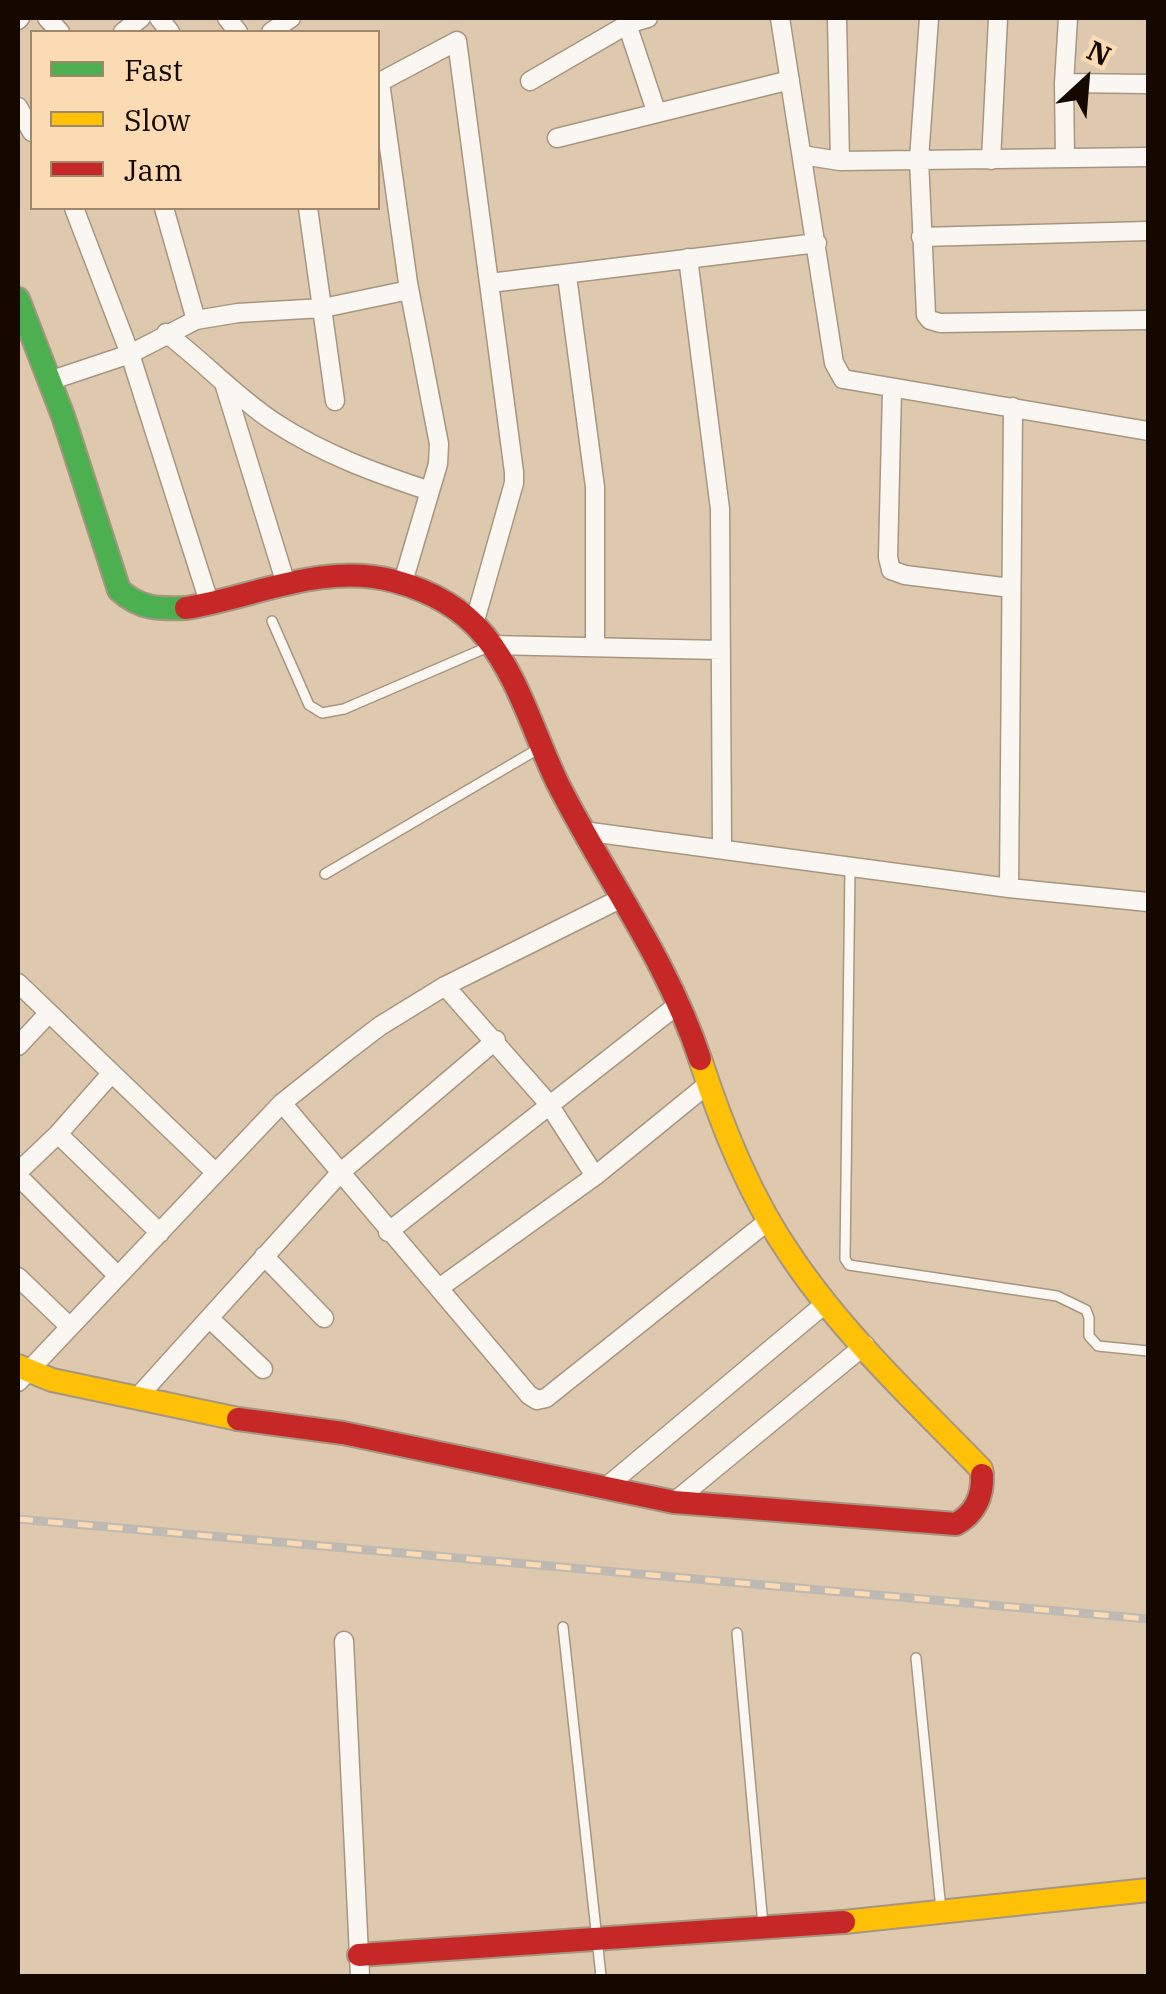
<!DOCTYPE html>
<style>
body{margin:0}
#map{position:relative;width:1166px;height:1994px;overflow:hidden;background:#dec9ae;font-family:"IBM Plex Serif",serif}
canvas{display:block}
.frame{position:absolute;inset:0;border:20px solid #150800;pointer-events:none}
.legend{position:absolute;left:30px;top:30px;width:350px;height:180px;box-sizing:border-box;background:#fadbb3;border:2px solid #9e876b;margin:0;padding:12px 18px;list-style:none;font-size:30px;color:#150800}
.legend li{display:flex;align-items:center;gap:20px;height:50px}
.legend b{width:50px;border:2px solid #9e876b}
.north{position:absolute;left:1036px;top:30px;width:100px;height:100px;-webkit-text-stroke:8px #fadbb3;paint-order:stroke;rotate:26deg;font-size:28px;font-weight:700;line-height:40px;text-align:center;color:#150800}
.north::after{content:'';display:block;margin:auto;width:35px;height:45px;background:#150800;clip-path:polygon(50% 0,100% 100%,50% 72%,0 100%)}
</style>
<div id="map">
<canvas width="1166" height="1994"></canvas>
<div class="frame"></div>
<ul class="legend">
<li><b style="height:12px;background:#4caf50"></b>Fast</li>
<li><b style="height:12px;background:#ffc107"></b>Slow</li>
<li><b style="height:12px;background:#c62828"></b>Jam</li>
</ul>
<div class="north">N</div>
</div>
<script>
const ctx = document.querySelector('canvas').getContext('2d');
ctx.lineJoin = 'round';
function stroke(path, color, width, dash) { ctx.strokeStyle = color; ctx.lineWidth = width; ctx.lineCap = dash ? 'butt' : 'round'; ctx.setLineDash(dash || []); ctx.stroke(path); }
const lane = new Path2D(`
 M272,621L309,705L322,713L344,709L488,647
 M850,868L845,1259L849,1265L1057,1296L1086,1310L1089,1318V1336L1098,1346L1148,1351
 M325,874L538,749
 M563,1627L601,1976
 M737,1633L763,1925
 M916,1658L941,1910`);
const street = new Path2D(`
 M47,18L60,32
 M159,18L170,32
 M227,18L238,32
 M625,18L656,111
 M780,18L834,363L843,379L1148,431
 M837,18L840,161
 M929,18L919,159L926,315L930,320L940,323L1148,320
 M18,20L20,18
 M123,32L141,18
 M271,32L291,18
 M530,81L628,24L648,18
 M380,82L408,283L439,444L438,464L403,582
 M378,83L457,41L514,472V483L474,624
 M1064,83L1148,84
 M18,107L32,132
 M557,138L790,80
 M802,155L840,161L1148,157
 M1065,158L1064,83L1068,18
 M991,160L998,18
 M74,208L130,354L210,605
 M164,208L196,320
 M308,208L335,401
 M921,237L1148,231
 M688,258L720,509L722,848
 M567,276L595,487V646
 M490,283L817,243
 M166,333C203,361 235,396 274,422C323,454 375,473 430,491
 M49,381L130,354L196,320L238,313L323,308L409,290
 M224,383L286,584
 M892,390L888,557L891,570L905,575L1011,588
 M492,645L721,650
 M583,831L1009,888L1148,902
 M1009,888L1013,407
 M18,983L216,1173
 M445,986L548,1103L595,1176
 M18,1046L48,1014
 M282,1103L529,1395L537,1400L546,1398L768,1221
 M58,1134L160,1233
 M18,1172L58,1134L110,1075
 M18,1176L118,1276
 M388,1232L680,1003
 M264,1256L324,1318
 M18,1277L69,1326
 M439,1288L595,1176L708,1084
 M209,1318L263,1369
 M18,1382L282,1103L346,1052L380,1026L445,986L622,898
 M136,1399L341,1172L496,1040
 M605,1488L826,1303
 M674,1502L865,1345
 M344,1641L360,1976`);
const fast = new Path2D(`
 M18,299L63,416L119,590C140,609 158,609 186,608`);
const slow = new Path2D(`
 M700,1059C723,1129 751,1199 793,1259C846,1337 916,1402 981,1469L982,1475
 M18,1366L52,1380L238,1419
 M844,1922L1148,1890`);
const jam = new Path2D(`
 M186,608C255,597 323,562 394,581C427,590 461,607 484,635C519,677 534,735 558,784C605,877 667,959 700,1059
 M238,1419L343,1433L674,1502L956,1524C975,1514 983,1496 982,1475
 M359,1955L844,1922`);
const rail = new Path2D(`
 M18,1519L1148,1619`);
stroke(lane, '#a69681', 12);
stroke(street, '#a69681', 21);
stroke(fast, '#a69681', 26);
stroke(slow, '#a69681', 26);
stroke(jam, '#a69681', 26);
stroke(lane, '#faf7f3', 9);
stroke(street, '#faf7f3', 18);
stroke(fast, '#4caf50', 22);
stroke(slow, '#ffc107', 22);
stroke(jam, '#c62828', 22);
stroke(rail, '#beb9b2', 9);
stroke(rail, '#fadbb3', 5, [15]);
</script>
